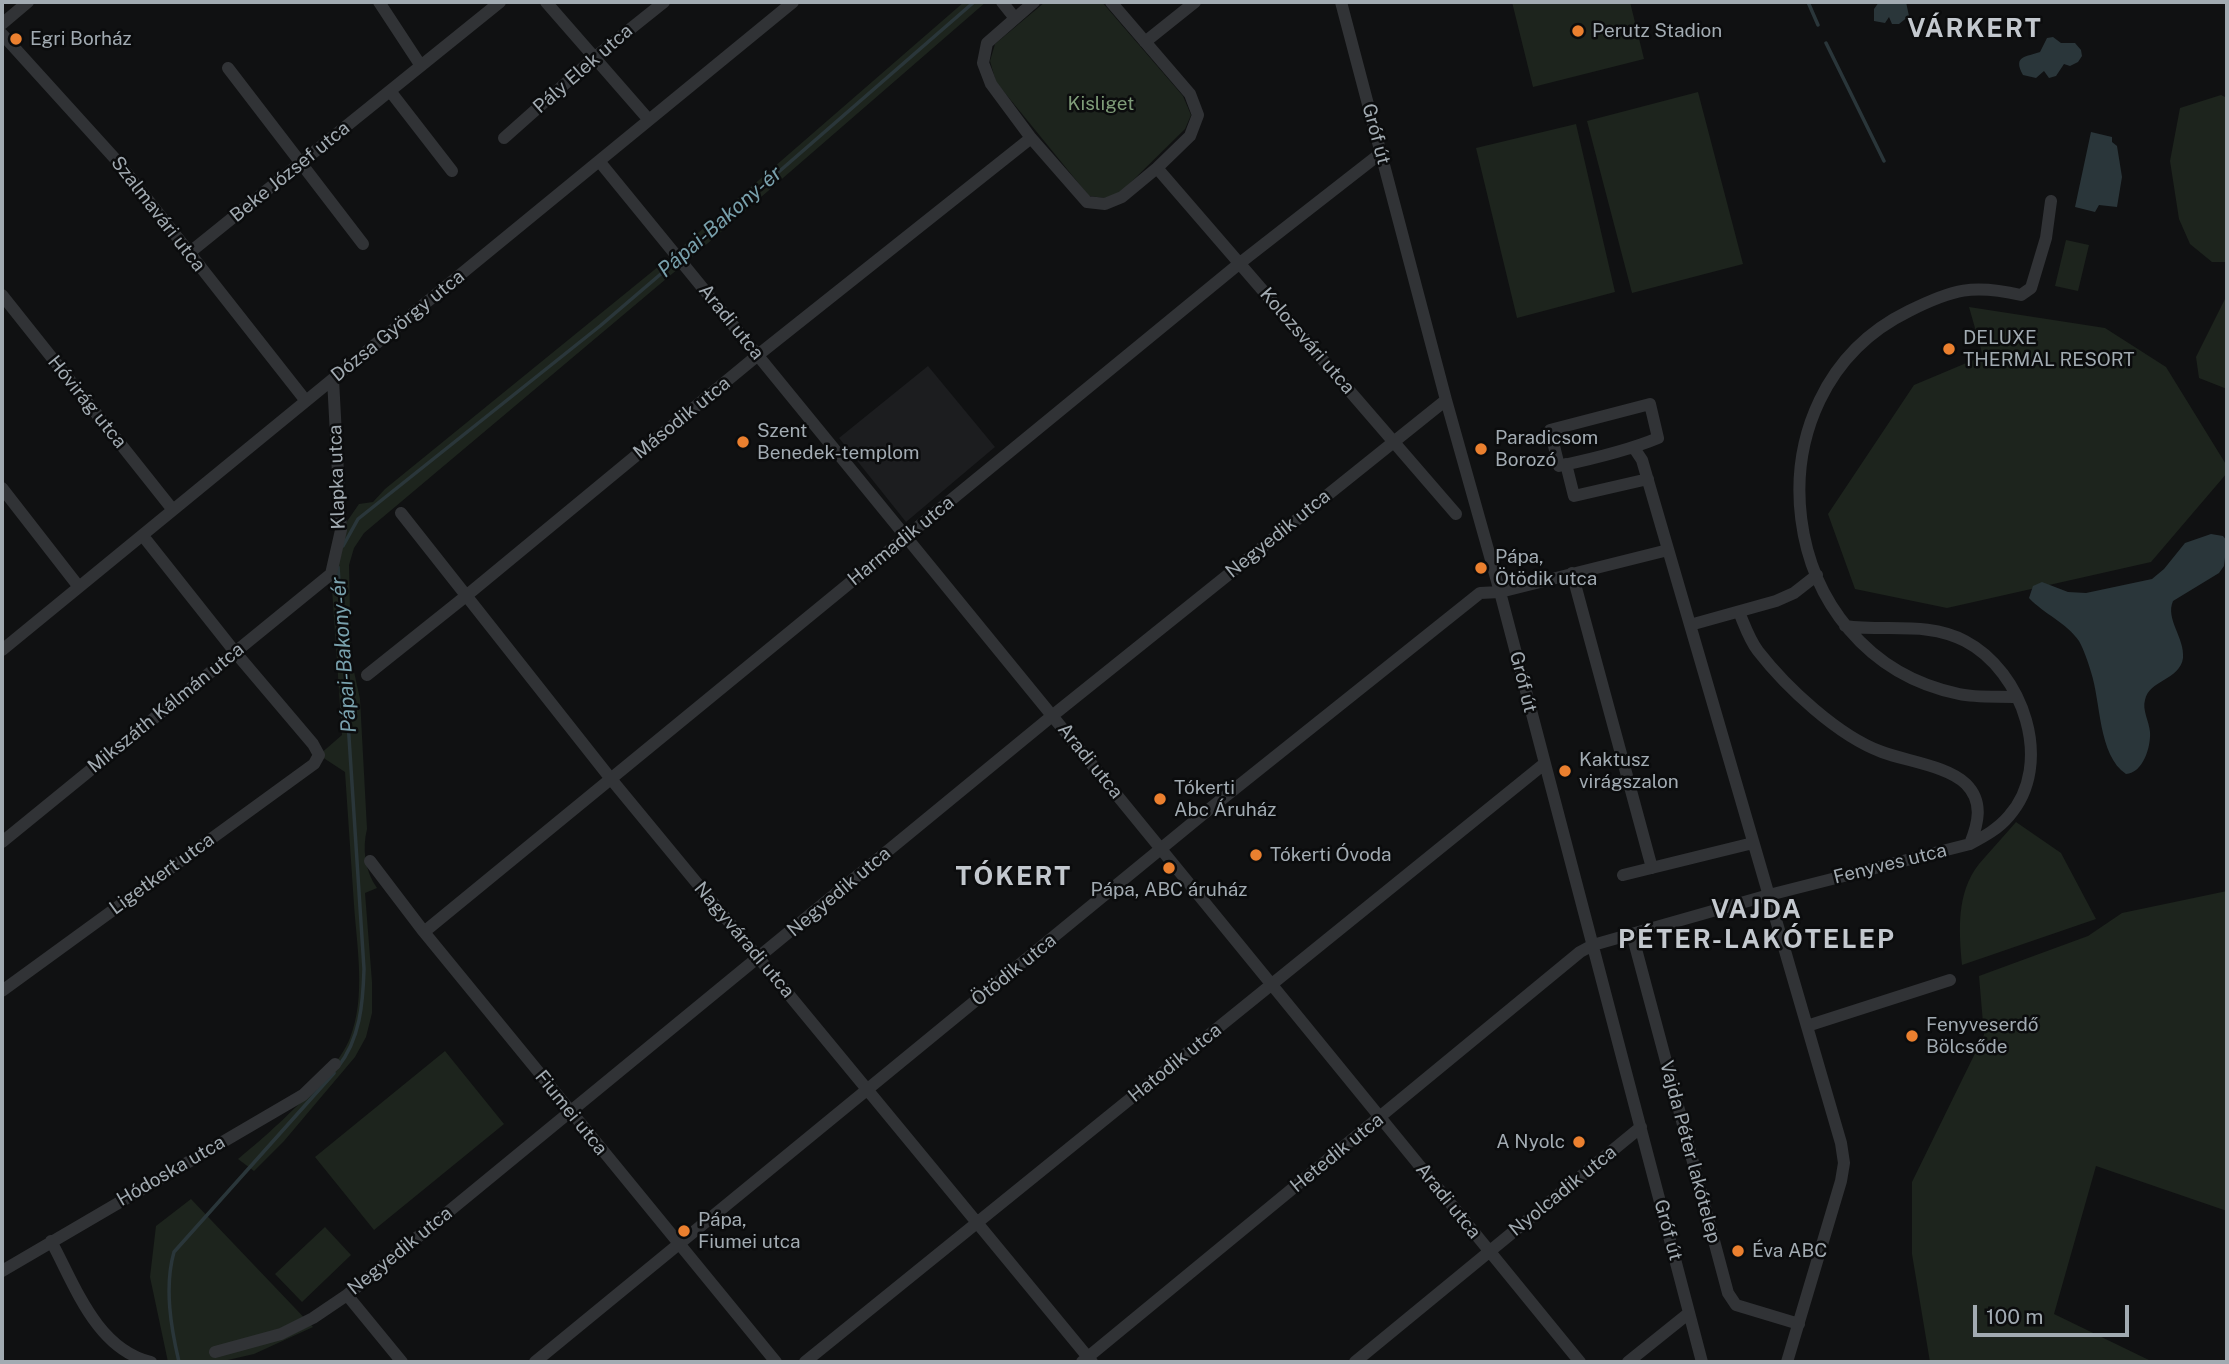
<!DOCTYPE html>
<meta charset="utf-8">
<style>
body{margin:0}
#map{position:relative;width:2229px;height:1364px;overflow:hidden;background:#101112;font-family:"Public Sans",sans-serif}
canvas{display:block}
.frame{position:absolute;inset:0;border:4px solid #a2abb2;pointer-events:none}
.scale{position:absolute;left:1973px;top:1305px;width:156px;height:32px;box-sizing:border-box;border:4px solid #a2abb2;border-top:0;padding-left:9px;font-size:21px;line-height:24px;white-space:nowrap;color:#a2abb2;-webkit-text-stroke:5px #0b0c0d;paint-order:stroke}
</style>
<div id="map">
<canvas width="2229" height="1364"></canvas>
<div class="frame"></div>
<div class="scale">100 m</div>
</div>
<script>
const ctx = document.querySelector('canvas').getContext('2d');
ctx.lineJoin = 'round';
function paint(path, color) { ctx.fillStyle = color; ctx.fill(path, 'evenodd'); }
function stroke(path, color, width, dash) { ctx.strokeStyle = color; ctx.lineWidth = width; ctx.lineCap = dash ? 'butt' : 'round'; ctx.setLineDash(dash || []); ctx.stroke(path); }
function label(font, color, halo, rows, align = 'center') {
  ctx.font = font + ' "Public Sans",sans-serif'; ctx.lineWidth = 5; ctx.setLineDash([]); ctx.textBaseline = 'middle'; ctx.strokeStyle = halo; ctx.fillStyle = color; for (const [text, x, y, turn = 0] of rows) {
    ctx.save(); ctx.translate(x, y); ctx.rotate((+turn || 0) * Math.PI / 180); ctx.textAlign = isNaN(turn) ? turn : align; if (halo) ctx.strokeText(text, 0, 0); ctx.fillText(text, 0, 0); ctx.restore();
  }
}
const built = new Path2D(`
 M928,366L995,447L906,522L839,438Z`);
const green = new Path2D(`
 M964,2H986L685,263L364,533L354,548L349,565L351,658L360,699L367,829C362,849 365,871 377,888L365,893L372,982V1013L366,1037L355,1057L284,1141L254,1171L238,1159C268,1135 337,1073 350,1038C366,997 357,948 354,905C351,861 348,816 345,772L319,755L342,735L331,574L341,530L359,504L373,502L385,489L675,253Z
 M1045,2H1102L1183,96L1191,115L1185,129L1119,194L1105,198L1089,196L996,82L990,61L995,44Z
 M1512,2H1630L1644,59L1533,87Z
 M1698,92L1743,264L1632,293L1587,121Z
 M2221,95L2227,98V262H2212L2190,244L2179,219L2170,161L2180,108Z
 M1576,124L1615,292L1517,318L1476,148Z
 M2066,240L2089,245L2078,291L2055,286Z
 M2227,295V389L2199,378L2196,357Z
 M1969,307L2105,328L2166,367L2227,466V473L2151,562L1947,608L1855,589L1828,514L1914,385L1983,356Z
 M2016,822L2061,853L2096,919L1962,965C1959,931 1956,893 1979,864C1991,850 2004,836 2016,822Z
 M2227,891V1211L2096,1166L2054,1314L2153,1362H1930L1912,1254V1182L1984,1035L1979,976L2088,936L2122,913Z
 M445,1051L504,1124L374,1230L315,1157Z
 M191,1199L313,1327L254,1354L219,1362H168L150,1277L156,1226Z
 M325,1227L351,1255L302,1302L275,1274Z`);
const water = new Path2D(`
 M1879,2H1906L1909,16L1899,24H1892L1889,17L1885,23L1874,21V9Z
 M2053,37L2061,43H2075L2081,50L2082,56L2078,62L2070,66L2064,64L2056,76L2049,78L2044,71L2036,78L2023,75C2012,55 2027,57 2040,52L2047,38Z
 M2091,132L2112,137V142L2117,146L2122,177L2117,207L2099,205L2095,212L2075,207Z
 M2211,534L2223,536L2227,541L2224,566L2219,573L2173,601C2165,619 2185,638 2183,658C2180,680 2149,680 2145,700C2142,710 2149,721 2150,732C2151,747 2143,773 2126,774C2098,755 2101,702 2091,672C2088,662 2084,650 2079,641C2067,623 2044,614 2029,598L2033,586L2042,582L2068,592L2086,593L2152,579L2164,569L2185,543Z`);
const stream = new Path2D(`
 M1808,2L1818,25
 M1826,43L1884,161
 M682,256L974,2
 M343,546L358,519L600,326L676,261
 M338,567L364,969C363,1004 360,1039 338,1067
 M179,1362C171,1328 164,1287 174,1252L334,1073`);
const minor = new Path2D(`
 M379,2L421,66
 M546,2L649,120
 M1002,2L1014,17
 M1034,2L987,43L983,63L991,84L1031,138L1087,202L1105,204L1122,197L1157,168L1190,136L1198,115L1190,94L1111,2
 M1341,2L1446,400L1500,592L1702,1362
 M2,24L28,2
 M2,34L118,162L306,401
 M1145,42L1195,2
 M228,68L363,244
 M390,91L452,171
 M504,138L594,58L664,2
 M599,161L1580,1362
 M1157,168L1456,514
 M189,253L500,2
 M2,295L173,510
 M1650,404L1658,438C1627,451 1592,459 1559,466L1550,430Z
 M1634,448L1642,460L1841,1143L1844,1163L1841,1181L1787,1362
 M1566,464L1574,496L1648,479
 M2,488L79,587
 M401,513L611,779L1092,1362
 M1572,573L1652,868
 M1739,612C1745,626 1749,639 1758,651C1786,687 1838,736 1882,752C1906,761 1948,766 1966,784C1984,802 1978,824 1970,844
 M1690,625L1776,601L1794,593L1817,575
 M2,650L793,2
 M367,675L466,596L758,355L1031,138
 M2017,697C1998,696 1977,698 1959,694C1773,656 1741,393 1909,311C1953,289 1973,284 2021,295L2031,288L2046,238L2051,201
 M2,842L331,574L341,530L333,379
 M370,861L424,932L776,1362
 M1623,875L1753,843
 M424,932L1240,263L1381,153
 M1632,934L1728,1293L1736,1305L1799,1324
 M2,991L314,764L319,755L313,744L235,652L143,536
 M1807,1026L1950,980
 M51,1241C75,1285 96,1349 151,1362
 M2,1271L303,1095L335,1064
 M347,1295L402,1362
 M215,1352L281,1334L313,1318L347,1295L1052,716L1446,400
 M535,1362L1202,815L1480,593L1500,592L1668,550
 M805,1362L1544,764
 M1082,1362L1580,952L1593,945L1769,895L1970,844C1985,836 1998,829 2009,816C2055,764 2023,671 1965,641C1927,621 1886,632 1845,626
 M1355,1362L1641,1127
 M1628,1362L1689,1313`);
const markers = [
 [1578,31,7,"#eb802f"],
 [16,39,7,"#eb802f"],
 [1949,349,7,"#eb802f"],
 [743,442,7,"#eb802f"],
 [1481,449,7,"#eb802f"],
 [1481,568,7,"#eb802f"],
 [1565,771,7,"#eb802f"],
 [1160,799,7,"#eb802f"],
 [1256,855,7,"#eb802f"],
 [1169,868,7,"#eb802f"],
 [1912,1036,7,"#eb802f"],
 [1579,1142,7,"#eb802f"],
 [684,1231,7,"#eb802f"],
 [1738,1251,7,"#eb802f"]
];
const poiNames = [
 ["Perutz Stadion",1592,31],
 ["Egri Borház",30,39],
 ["DELUXE",1963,338],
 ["THERMAL RESORT",1963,360],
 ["Szent",757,431],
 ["Benedek-templom",757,453],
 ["Paradicsom",1495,438],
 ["Borozó",1495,460],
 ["Pápa,",1495,557],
 ["Ötödik utca",1495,579],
 ["Kaktusz",1579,760],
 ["virágszalon",1579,782],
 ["Tókerti",1174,788],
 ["Abc Áruház",1174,810],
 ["Tókerti Óvoda",1270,855],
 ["Pápa, ABC áruház",1169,890,"center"],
 ["Fenyveserdő",1926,1025],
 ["Bölcsőde",1926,1047],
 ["A Nyolc",1565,1142,"right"],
 ["Pápa,",698,1220],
 ["Fiumei utca",698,1242],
 ["Éva ABC",1752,1251]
];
const streetNames = [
 ["Pály Elek utca",583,69,-41],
 ["Gróf út",1376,134,75],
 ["Beke József utca",290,172,-39],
 ["Szalmavári utca",158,214,52],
 ["Aradi utca",731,322,51],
 ["Dózsa György utca",398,326,-39],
 ["Kolozsvári utca",1307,341,49],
 ["Hóvirág utca",87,402,51],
 ["Második utca",682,418,-39],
 ["Klapka utca",337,477,-92],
 ["Negyedik utca",1278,534,-39],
 ["Harmadik utca",901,541,-39],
 ["Gróf út",1523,682,76],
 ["Mikszáth Kálmán utca",166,708,-39],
 ["Aradi utca",1090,761,51],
 ["Fenyves utca",1890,864,-14],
 ["Ligetkert utca",162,874,-36],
 ["Negyedik utca",839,892,-40],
 ["Nagyváradi utca",744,940,50],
 ["Ötödik utca",1014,970,-39],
 ["Hatodik utca",1175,1063,-39],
 ["Fiumei utca",571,1113,51],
 ["Vajda Péter lakótelep",1690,1152,75],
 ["Hetedik utca",1337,1153,-39],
 ["Hódoska utca",171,1171,-30],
 ["Nyolcadik utca",1563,1191,-39],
 ["Aradi utca",1448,1201,51],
 ["Gróf út",1668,1230,75],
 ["Negyedik utca",400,1251,-39]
];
const parkNames = [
 ["Kisliget",1101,104]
];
const waterNames = [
 ["Pápai-Bakony-ér",720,222,-41],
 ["Pápai-Bakony-ér",344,655,-94]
];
const districtNames = [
 ["VÁRKERT",1975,29],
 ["TÓKERT",1014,877],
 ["VAJDA",1757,910],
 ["PÉTER-LAKÓTELEP",1757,940]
];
paint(built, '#1c1d1f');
paint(green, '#1d241d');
paint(water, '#2a363a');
stroke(stream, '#2a363a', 3.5);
stroke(minor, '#313336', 12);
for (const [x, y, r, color] of markers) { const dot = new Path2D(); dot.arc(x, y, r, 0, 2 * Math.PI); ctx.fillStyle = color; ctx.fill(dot); stroke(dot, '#0b0c0d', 2.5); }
label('19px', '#a2abb2', '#0b0c0d', poiNames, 'left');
label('19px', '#a2abb2', '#0b0c0d', streetNames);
label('19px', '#7f9d79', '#0b0c0d', parkNames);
label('italic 21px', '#79a1ad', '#0b0c0d', waterNames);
ctx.letterSpacing = '2px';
label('bold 26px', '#c3c8ce', '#0b0c0d', districtNames);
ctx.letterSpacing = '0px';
</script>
